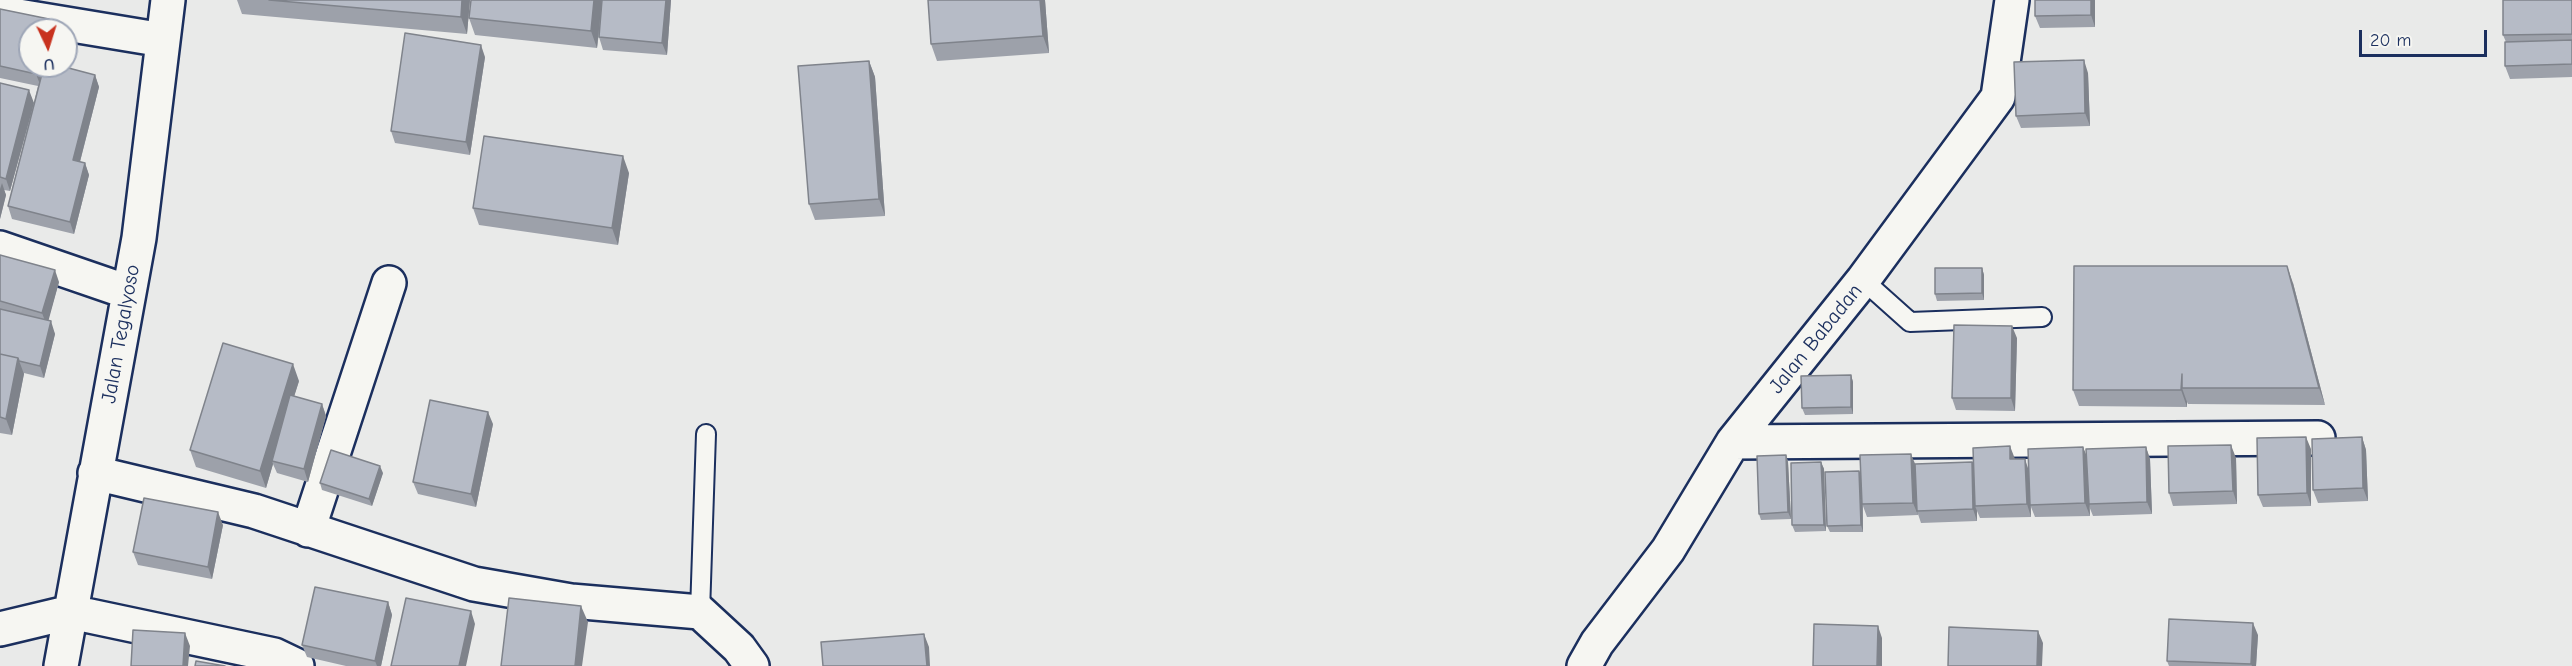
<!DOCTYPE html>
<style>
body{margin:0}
#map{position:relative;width:2572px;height:666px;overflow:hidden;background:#e9eae9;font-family:"Comic Neue",sans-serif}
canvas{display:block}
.north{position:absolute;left:18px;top:18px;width:60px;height:60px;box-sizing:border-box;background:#f6f6f2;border:2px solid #9ea6b7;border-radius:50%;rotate:176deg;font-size:16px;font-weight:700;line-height:24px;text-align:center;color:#1b2f5e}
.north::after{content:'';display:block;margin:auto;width:21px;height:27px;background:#c8321e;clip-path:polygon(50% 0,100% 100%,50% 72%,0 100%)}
.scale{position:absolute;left:2359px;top:30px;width:128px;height:27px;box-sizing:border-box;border:3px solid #1b2f5e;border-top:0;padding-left:8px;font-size:18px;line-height:21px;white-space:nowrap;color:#1b2f5e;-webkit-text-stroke:4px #f6f6f2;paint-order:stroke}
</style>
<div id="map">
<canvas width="2572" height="666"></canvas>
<div class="north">U</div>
<div class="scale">20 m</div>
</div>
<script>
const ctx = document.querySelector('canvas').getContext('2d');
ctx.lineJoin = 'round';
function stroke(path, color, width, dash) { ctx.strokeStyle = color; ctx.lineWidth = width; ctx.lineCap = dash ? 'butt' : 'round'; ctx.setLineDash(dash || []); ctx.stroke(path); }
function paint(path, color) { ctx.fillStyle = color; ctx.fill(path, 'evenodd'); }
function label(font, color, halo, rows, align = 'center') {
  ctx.font = font + ' "Comic Neue",sans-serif'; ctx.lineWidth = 4.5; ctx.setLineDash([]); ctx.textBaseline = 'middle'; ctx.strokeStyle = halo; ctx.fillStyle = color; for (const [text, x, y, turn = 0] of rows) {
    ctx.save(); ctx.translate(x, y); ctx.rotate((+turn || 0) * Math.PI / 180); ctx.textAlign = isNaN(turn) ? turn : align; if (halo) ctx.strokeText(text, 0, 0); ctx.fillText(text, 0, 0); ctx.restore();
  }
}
const lane = new Path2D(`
 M1863,280L1910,322L2042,317
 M700,612L706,434`);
const street = new Path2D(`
 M0,13L163,40
 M0,248L128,292
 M1733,442L2318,438
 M95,473L254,511L474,584L571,601L700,612L739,648L752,666
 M308,530L389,283
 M0,629L71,612L274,655L297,666
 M61,666L139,238L168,0
 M1584,666L1597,643L1668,550L1733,442L1863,280L1998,97L2012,0`);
const wall = new Path2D(`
 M237,0H470L467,34L242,14Z
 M671,0L667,55L603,50L599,37L600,26L597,48L475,35L469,18Z
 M1045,0L1049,53L937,61L931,44Z
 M2095,0V27L2040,28L2035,16Z
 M2572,0V77L2510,79L2505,66L2506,42L2503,35Z
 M0,9L49,19L53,30H30V66L95,75L99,87L80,162L85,163L89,175L74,234L12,219L8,206L38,86L0,78Z
 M485,57L470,155L395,143L391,131Z
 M869,61L875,77L885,216L815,220L809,204Z
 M2088,73L2090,126L2021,128L2016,116Z
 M0,83L34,103L10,191L4,190L6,195L0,219Z
 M629,173L618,245L479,225L473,208Z
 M0,255L59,282L48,320L55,334L44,378L24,373L12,435L0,433Z
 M1982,268L1984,275V300L1937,301L1935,294Z
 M2293,283L2325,405L2188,404L2187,402V407L2079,406L2073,390Z
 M2017,338L2015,411L1956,410L1952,398Z
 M1851,375L1853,382V414L1805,415L1802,408Z
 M299,381L294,396L322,404L326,416L308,482L277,473L273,464L266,488L196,467L190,450Z
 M493,424L476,507L418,494L413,482Z
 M2362,437L2366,450L2368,501L2318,503L2313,490Z
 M2083,447L2086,456L2146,447L2150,459L2152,514L2093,516L2089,506L2090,516L2035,517L2031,507V517L1980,518L1977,511V521L1921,523L1918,514V515L1867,517L1863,506V532H1830L1827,526L1915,464L1972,462L1974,469L2015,459L2029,470Z
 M2311,449V506L2263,507L2258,495Z
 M1786,455L1788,462L1791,519L1761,520L1759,514Z
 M2236,458L2237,504L2173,506L2169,493Z
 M1821,462L1824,469L1826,531L1795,532L1792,525Z
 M383,473L372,506L322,490L320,483Z
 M223,525L212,579L138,565L133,552Z
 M388,602L392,615L381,666H346L307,657L302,645Z
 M2258,635L2256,666H2169L2167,661Z`);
const shadedWall = new Path2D(`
 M462,0H470L467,34L461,17Z
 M594,0H602L597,48L591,31Z
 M666,0H671L667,55L662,43Z
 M1040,0H1045L1049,53L1043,36Z
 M2091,0H2095V27L2091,15Z
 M49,19L53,30H46Z
 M481,45L485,57L470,155L466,142Z
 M2084,60L2088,73L2090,126L2085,113Z
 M869,61L875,77L885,216L879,199Z
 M38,66H46L41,87L36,74Z
 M95,75L99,87L77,173L73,160Z
 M29,90L34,103L10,191L6,179Z
 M623,156L629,173L618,245L612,228Z
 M85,163L89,175L74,234L70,222Z
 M2,183L6,195L0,219V189Z
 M2287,266L2293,283L2325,405L2319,388Z
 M1982,268L1984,275V300L1982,293Z
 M55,270L59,282L47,326L42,313Z
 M51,321L55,334L44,378L40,366Z
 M2012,326L2017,338L2015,411L2011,398Z
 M18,358L24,374L12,435L6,419Z
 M293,364L299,381L274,461H272L273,464L266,488L260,471Z
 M2182,374V388L2187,402V407L2181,390Z
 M1851,375L1853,382V414L1851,407Z
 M322,404L326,416L308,482L304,469Z
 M488,412L493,424L476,507L471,494Z
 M2306,437L2311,449V506L2307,493Z
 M2362,437L2366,450L2368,501L2363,488Z
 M2231,445L2236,458L2237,504L2233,491Z
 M2010,446L2015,459H2010Z
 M2083,447L2088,459L2090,516L2085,503Z
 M2146,447L2150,459L2152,514L2147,502Z
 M1911,454L1916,466L1917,511L1918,515L1913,503Z
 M1786,455L1788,462L1791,519L1788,512Z
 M2025,459L2029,471L2031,517L2027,504Z
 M1821,462L1824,469L1826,531L1824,525Z
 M1972,462L1976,474L1975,506L1977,511V521L1973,509Z
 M380,466L383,473L372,506L369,499Z
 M1859,471L1862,477L1863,532L1861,525Z
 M218,512L223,525L212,579L208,567Z
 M388,602L392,615L381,666H377L375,661Z
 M581,606L588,622L582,666H575Z
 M471,611L475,624L466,666H459Z
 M2253,623L2258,635L2256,666H2252L2251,664Z
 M1878,626L1882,638V666H1877Z
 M2038,631L2043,643L2042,666H2037Z
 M185,633L190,646L188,666H183Z
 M924,634L929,647L930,666H927Z`);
const building = new Path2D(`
 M269,0H462L461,17Z
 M471,0H594L591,31L469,18Z
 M602,0H666L662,43L599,37Z
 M928,0H1040L1043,36L931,44Z
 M2035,0H2091V15L2035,16Z
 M2503,0H2572V34L2503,35Z
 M0,9L49,19L46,30H30V66H38L36,74L0,66Z
 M405,33L481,45L466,142L391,131Z
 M2572,40V64L2505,66V42Z
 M2084,60L2085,113L2016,116L2014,62Z
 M869,61L879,199L809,204L798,66Z
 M44,66H61L95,75L73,160L85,163L70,222L8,206Z
 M0,83L29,90L6,179L0,177Z
 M484,136L623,156L612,228L473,208Z
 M0,255L55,270L42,313L0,301Z
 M2074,266H2287L2319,388H2182V374L2181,390H2073Z
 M1935,268H1982V293L1935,294Z
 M0,309L51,321L40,366L19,361L18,358L0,354Z
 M1954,325L2012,326L2011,398H1952Z
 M223,343L293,364L260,471L190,450Z
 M0,354L18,358L6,419L0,417Z
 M1851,375V407L1802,408L1801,376Z
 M290,395L322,404L304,469L272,461Z
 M430,400L488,412L471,494L413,482Z
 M2306,437L2307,493L2258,495L2257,438Z
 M2362,437L2363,488L2313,490L2312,439Z
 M2231,445L2233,491L2169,493L2168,446Z
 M2010,446V459H2025L2027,504L1975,506L1973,448Z
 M2083,447L2085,503L2030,505L2028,449Z
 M2146,447L2147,502L2089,504L2086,449Z
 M331,450L380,466L369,499L320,483Z
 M1911,454L1913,503L1862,504L1860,455Z
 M1786,455L1788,512L1759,514L1757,456Z
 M1821,462L1824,525H1792L1791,463Z
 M1972,462L1973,509L1917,511L1915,464Z
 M1859,471L1861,525L1827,526L1825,472Z
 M144,498L218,512L208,567L133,552Z
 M315,587L388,602L375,661L302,645Z
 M406,598L471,611L459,666H391Z
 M509,598L581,606L575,666H501Z
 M2169,619L2253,623L2251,664L2167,661Z
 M1814,624L1878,626L1877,666H1813Z
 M1949,627L2038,631L2037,666H1948Z
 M133,630L185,633L183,666H131Z
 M924,634L927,666H823L821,642Z
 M196,661L225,666H195Z`);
const streetNames = [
 ["Jalan Tegalyoso",121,334,-80],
 ["Jalan Babadan",1816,339,-51]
];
stroke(lane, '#1b2f5e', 22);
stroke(street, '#1b2f5e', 38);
stroke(lane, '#f6f6f2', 18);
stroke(street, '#f6f6f2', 33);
paint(wall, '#9da1aa');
paint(shadedWall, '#7f838b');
paint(building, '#b6bbc6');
stroke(building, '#7f838b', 1.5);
label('21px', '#1b2f5e', '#f6f6f2', streetNames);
</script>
